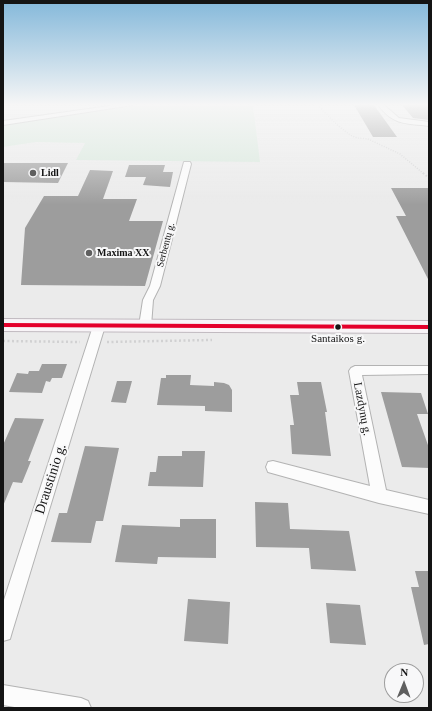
<!DOCTYPE html>
<meta charset="utf-8">
<style>
body{margin:0}
#map{position:relative;width:432px;height:711px;overflow:hidden;background:#ebebeb;font-family:Georgia,serif}
canvas{display:block}
.frame{position:absolute;inset:0;border:4px solid #141414;pointer-events:none}
.north{position:absolute;left:384px;top:663px;width:40px;height:40px;box-sizing:border-box;background:#f8f8f9;border:1px solid #9d9d9d;border-radius:50%;rotate:1deg;font-size:11px;font-weight:700;line-height:16px;text-align:center;color:#141414}
.north::after{content:'';display:block;margin:auto;width:14px;height:18px;background:#5f5f5f;clip-path:polygon(50% 0,100% 100%,50% 72%,0 100%)}
</style>
<div id="map">
<canvas width="432" height="711"></canvas>
<div class="frame"></div>
<div class="north">N</div>
</div>
<script>
const ctx = document.querySelector('canvas').getContext('2d');
ctx.lineJoin = 'round';
function paint(path, color) { ctx.fillStyle = color; ctx.fill(path, 'evenodd'); }
function stroke(path, color, width, dash) { ctx.strokeStyle = color; ctx.lineWidth = width; ctx.lineCap = dash ? 'butt' : 'round'; ctx.setLineDash(dash || []); ctx.stroke(path); }
function label(font, color, halo, rows, align = 'center') {
  ctx.font = font + ' Georgia,serif'; ctx.lineWidth = 4; ctx.setLineDash([]); ctx.textBaseline = 'middle'; ctx.strokeStyle = halo; ctx.fillStyle = color; for (const [text, x, y, turn = 0] of rows) {
    ctx.save(); ctx.translate(x, y); ctx.rotate((+turn || 0) * Math.PI / 180); ctx.textAlign = isNaN(turn) ? turn : align; if (halo) ctx.strokeText(text, 0, 0); ctx.fillText(text, 0, 0); ctx.restore();
  }
}
const green = new Path2D(`
 M140,105H253L260,162L76,160L85,143L36,142L3,147V125Z`);
const building = new Path2D(`
 M354,105H374L397,137H373Z
 M402,105H429V120L413,118Z
 M3,163H68L58,183L3,182Z
 M129,165H165L163,172H173L170,187L143,185L146,177H125Z
 M90,170L113,171L103,199H137L129,221H163L145,286L21,285L25,228L44,196H78Z
 M391,188H429V281L396,216H406Z
 M42,364H67L62,378H52L50,382L46,381L42,393L9,392L17,373L28,374L29,371H39Z
 M166,375H191L190,385L214,386V382L224,383L229,385L232,390V412L205,411V406L157,405L161,378H166Z
 M117,381H132L126,403L111,402Z
 M297,382H321L327,412H325L331,456L292,454L290,425H294L290,395H299Z
 M381,392L421,393L428,414H417L429,448V468L402,467Z
 M15,418L44,419L28,461H31L22,483L13,482L3,506V445Z
 M85,446L119,448L103,521H96L91,543L51,542L59,513H67Z
 M182,451H205L203,487L148,486L150,472H156L158,456H182Z
 M255,502L288,503L290,529L349,531L356,571L311,569L309,548L256,547Z
 M180,519H216V558L158,557L157,564L115,562L122,525L180,527Z
 M415,571H429V644L424,645L411,587H419Z
 M188,599L230,602L228,644L184,641Z
 M326,603L360,605L366,645L330,643Z`);
const pathFar2 = new Path2D(`
 M318,105L335,123L350,135L357,138L368,139L400,154L424,174`);
const pathFar1 = new Path2D(`
 M423,173L429,178`);
const path = new Path2D(`
 M3,341L80,342
 M107,342L212,340`);
const street = new Path2D(`
 M116,105H133L3,125V121Z
 M378,105H384L399,118L429,122V126C406,123 394,126 378,105Z
 M184,162H190L191,164L160,286L153,300L151,326L149,329H141L139,326L143,300L150,286Z
 M99,322L103,323L105,326L12,632L10,639L3,641V603L93,326L95,323Z
 M355,366H429V374L362,375L386,490L429,500V514L379,503L268,472L266,467L268,462L273,461L370,486L349,371L351,368Z
 M3,685L81,698L88,701L91,708H20L3,705Z`);
const primary = new Path2D(`
 M3,319L429,321V333L3,331Z`);
const bus1 = new Path2D(`
 M3,323L429,325V329L3,327Z`);
const markers = [
 [33,173,4,"#5f5f5f"],
 [89,253,4,"#5f5f5f"],
 [338,327,3.5,"#141414"]
];
const farPoinames = [
 ["Lidl",41,173],
 ["Maxima XX",97,253]
];
const farStreetnames = [
 ["Serbentų g.",166,245,-75]
];
const busNames = [
 ["Santaikos g.",338,339]
];
const streetNames = [
 ["Lazdynų g.",362,409,79]
];
const nearStreetnames = [
 ["Draustinio g.",51,479,-72]
];
paint(green, '#d7e8dc');
paint(building, '#9d9d9d');
stroke(street, '#b3b3b3', 2);
stroke(primary, '#c1bac0', 2);
stroke(pathFar2, '#d1d1d2', 1.5, [1, 1.5]);
stroke(pathFar1, '#d1d1d2', 2, [1.5, 2]);
stroke(path, '#d1d1d2', 2.5, [2, 2.5]);
paint(street, '#fcfcfc');
paint(primary, '#f8f4f7');
paint(bus1, '#e4002b');
const sky = ctx.createLinearGradient(0, 0, 0, 205);
sky.addColorStop(0, '#84b8da');
sky.addColorStop(0.51, '#f6f6f6');
sky.addColorStop(1, '#f6f6f600');
ctx.fillStyle = sky;
ctx.fillRect(0, 0, 432, 205);
for (const [x, y, r, color] of markers) { const dot = new Path2D(); dot.arc(x, y, r, 0, 2 * Math.PI); ctx.fillStyle = color; ctx.fill(dot); stroke(dot, '#f8f8f9', 1.5); }
label('bold 10px', '#141414', '#f8f8f9', farPoinames, 'left');
label('10px', '#141414', '#f8f8f9', farStreetnames);
label('11px', '#141414', '#f8f8f9', busNames);
label('12px', '#141414', '#f8f8f9', streetNames);
label('14px', '#141414', '#f8f8f9', nearStreetnames);
</script>
